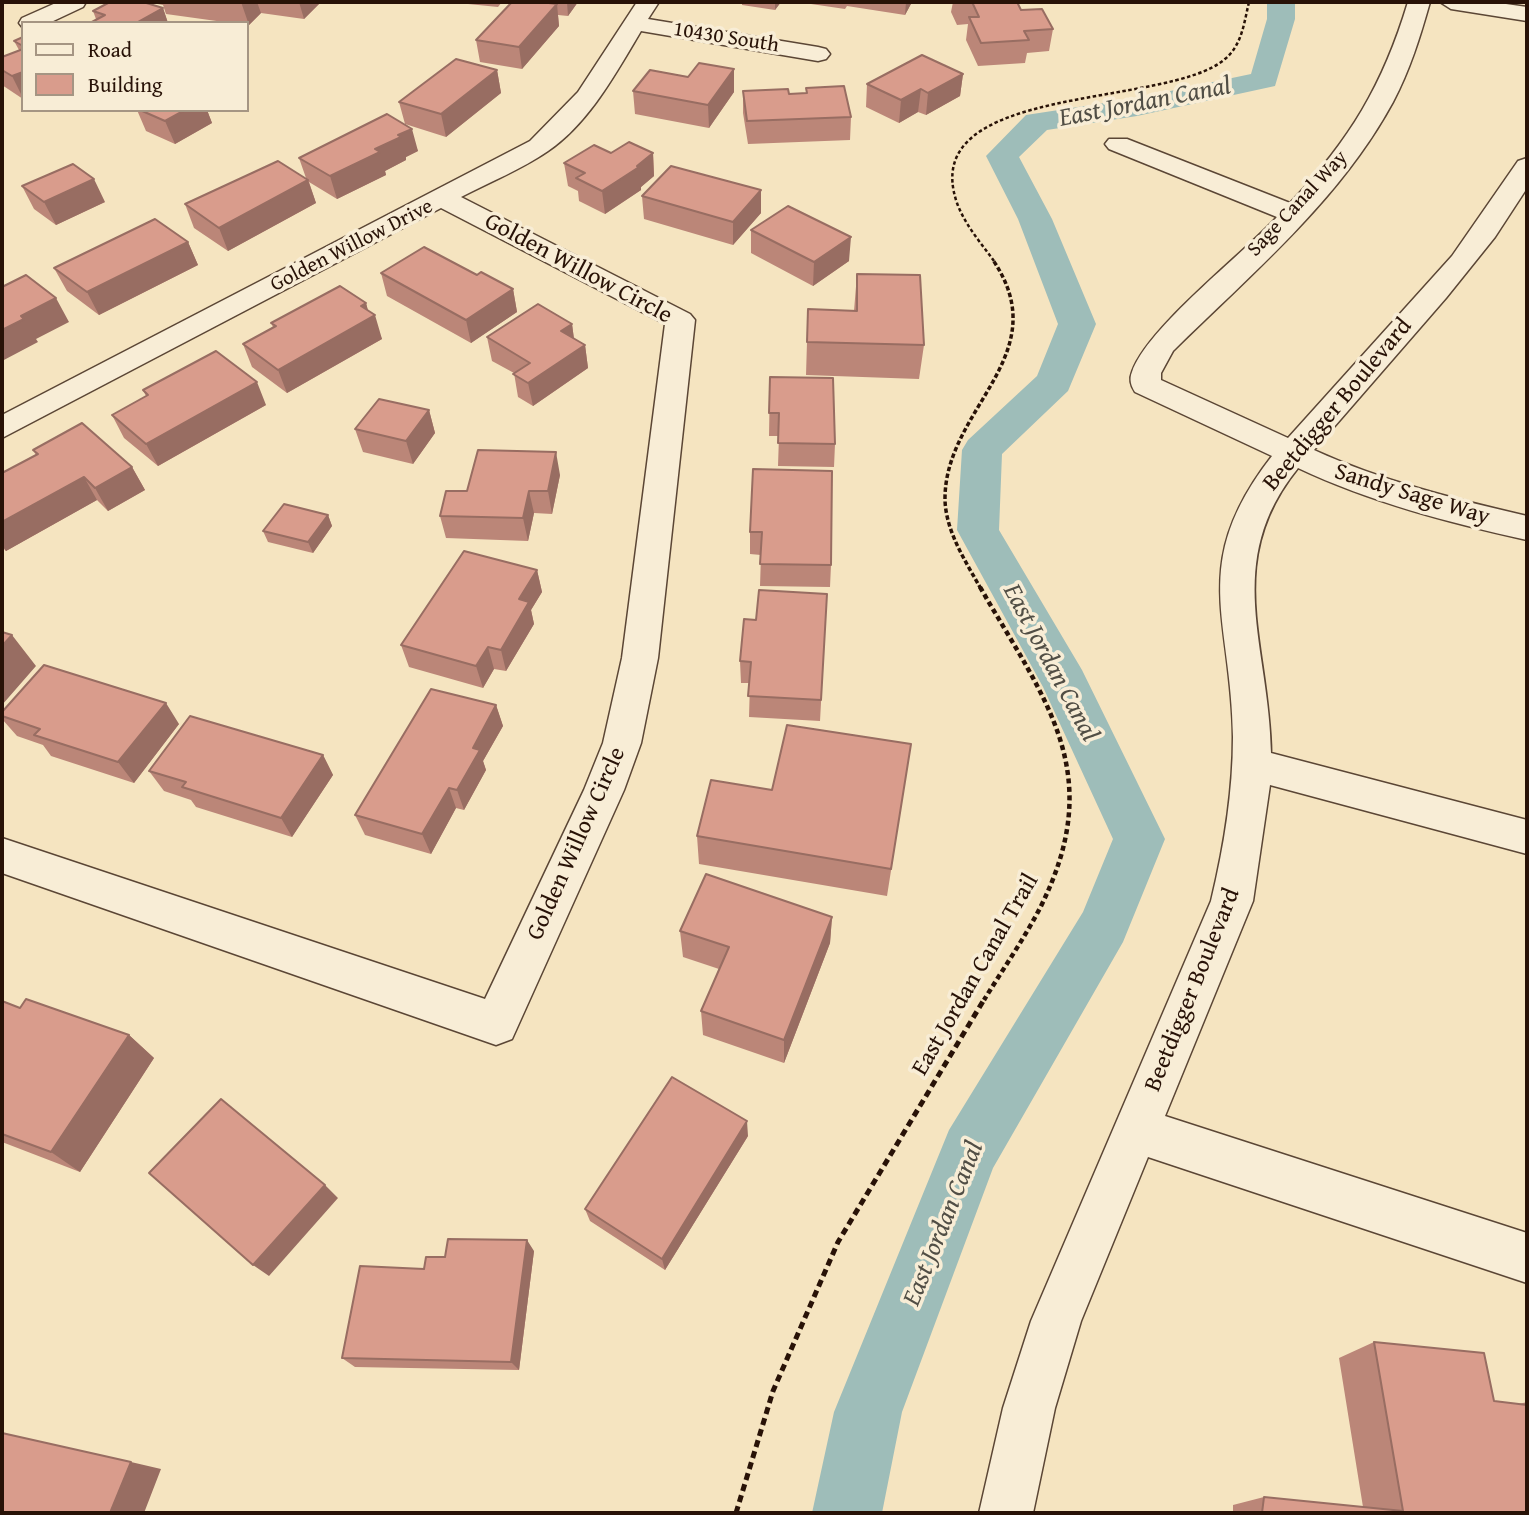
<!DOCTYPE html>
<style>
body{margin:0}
#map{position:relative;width:1529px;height:1515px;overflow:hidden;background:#f5e4c0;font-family:"Gentium Book Plus",serif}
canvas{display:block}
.frame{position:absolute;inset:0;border:4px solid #281207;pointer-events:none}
.legend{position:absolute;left:21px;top:21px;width:228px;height:91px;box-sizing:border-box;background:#f8edd6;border:2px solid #a59583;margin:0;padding:9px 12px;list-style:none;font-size:21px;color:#281207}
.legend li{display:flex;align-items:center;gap:14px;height:35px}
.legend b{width:35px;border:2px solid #a59583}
</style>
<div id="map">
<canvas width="1529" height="1515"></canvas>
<div class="frame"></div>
<ul class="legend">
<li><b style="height:9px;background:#f8edd6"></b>Road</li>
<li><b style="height:19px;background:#d99c8c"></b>Building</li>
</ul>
</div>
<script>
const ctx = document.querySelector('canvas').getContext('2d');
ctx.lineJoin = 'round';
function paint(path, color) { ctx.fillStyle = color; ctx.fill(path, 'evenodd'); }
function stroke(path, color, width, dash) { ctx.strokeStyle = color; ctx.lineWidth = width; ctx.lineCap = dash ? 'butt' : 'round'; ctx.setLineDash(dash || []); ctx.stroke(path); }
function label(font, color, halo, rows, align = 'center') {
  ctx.font = font + ' "Gentium Book Plus",serif'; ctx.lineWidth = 7; ctx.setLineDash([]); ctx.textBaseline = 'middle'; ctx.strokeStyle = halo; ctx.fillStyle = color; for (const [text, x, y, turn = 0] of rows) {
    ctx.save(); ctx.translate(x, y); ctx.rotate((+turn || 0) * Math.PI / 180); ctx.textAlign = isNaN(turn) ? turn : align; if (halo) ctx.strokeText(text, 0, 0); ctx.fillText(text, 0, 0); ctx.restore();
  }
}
const canal = new Path2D(`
 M1267,2H1295V19L1275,86L1137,116L1047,130L1019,157L1052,219L1096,324L1068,391L1002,454L999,530L1082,670L1165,839L1123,942L993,1168L902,1412L882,1513H812L834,1412L949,1130L1083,912L1113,839L1043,687L957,530L962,450L968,440L1037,376L1058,324L1018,219L986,156L1026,115L1137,98L1251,74L1267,19Z`);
const pathFar3 = new Path2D(`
 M994,261C981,243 965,225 957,203C915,82 1167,109 1225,59C1242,45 1244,23 1249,2`);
const pathFar2 = new Path2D(`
 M981,589C966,562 946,532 945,500C944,408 1058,356 993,260`);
const pathFar1 = new Path2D(`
 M980,587C1046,702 1108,773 1040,908C1024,939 1003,969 984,1000`);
const path = new Path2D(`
 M736,1513L773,1391L838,1242L985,998`);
const minor = new Path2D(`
 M58,2H86L83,7L49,23H23V28L19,23L22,18Z
 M637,2H659L648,19L818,47L826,49L830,54L826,59L818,61L641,31C616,73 589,123 548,151C522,169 490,182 461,197L690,314L695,320L658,658L641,743L624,790L512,1039L496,1045L2,873V838L485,999L584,790L603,743L622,658L665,324L441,208L2,438V415L530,141L578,92Z
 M1408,2H1430C1420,37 1410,70 1393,102C1340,200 1251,274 1173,351L1161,373V380L1288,438L1452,256L1518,161L1527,158V188L1495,237L1446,298L1314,450C1382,481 1454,499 1527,516V540C1450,523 1370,502 1298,468C1221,563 1270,647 1271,753L1527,820V854L1270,785L1253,901L1165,1116L1527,1233V1283L1148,1157L1081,1321L1055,1408L1033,1513H979L1003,1408L1031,1321L1211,901C1224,847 1233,792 1233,737C1232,618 1187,565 1272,456L1135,392C1131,386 1129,379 1132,372C1147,328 1242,255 1277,217L1109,149L1105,144L1109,139H1127L1290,203C1350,140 1383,85 1408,2Z
 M1440,2H1492L1527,7V21L1451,9Z`);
const wall = new Path2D(`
 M151,2H321L304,19L261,13L249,25H247V23H231L166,14L163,5L152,3Z
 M468,2H502L498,7L468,4Z
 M512,2H578L568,16L558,15L559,26L522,69L480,62L476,40Z
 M742,2H781L775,10L742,5Z
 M811,2H912L905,15L847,6L845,9L811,4Z
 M953,2H1017L1021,10L1053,29L1049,51L1027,53L1025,63L978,66L966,40L968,24L957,25L951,12Z
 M163,8L168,23H90L96,19L93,11Z
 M23,37V99L2,85V57L19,50L14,41Z
 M734,69V92L709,128L635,114L633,91L688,77Z
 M497,70L501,93L446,137L405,124L418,151L406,157V160L385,171L386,175L337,199L309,182L316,203L228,251L194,228L185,204L306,178L299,158L405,124L399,102Z
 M963,74L960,96L926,115L918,112L899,123L866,107L867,84Z
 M806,88L851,117L850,140L748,144L743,113V91L789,94L806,93Z
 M137,110H207L212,123L175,144L146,131Z
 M611,153H653L654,176L641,187V190L605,214L579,201L578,191L568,186L564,163Z
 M22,186L105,202L56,225L34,209Z
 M761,190V213L733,245L644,219L642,196Z
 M751,230L849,261L813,286L751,253Z
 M188,242L198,265L99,315L67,291L54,268Z
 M381,273L477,275L513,289L517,312L471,343L387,296Z
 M857,274L924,345L919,379L806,375L808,309L854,311Z
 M366,303L368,311L382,339L287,393L252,367L243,344L273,327L271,323Z
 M572,324L574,339L585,345L588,368L533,406L518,397L514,373L492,361L487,337Z
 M770,377L835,444L834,467L778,466L779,436H769Z
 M143,390L266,405L158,466L124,438L112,415L146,396Z
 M429,410L435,433L413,464L363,452L355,429Z
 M33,450L132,467L145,490L108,511L97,500L6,551L2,547V473L36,455Z
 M753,469L831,565L830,587L760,586L761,555L750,554V532Z
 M560,475L552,514L534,513L528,541L446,538L440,516L467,491Z
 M328,515L332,526L313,553L268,542L263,531Z
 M537,570L542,592L531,610L534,624L506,671L494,669L483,688L409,667L401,645Z
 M827,594L820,721L749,717L750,683H741L740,661L756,620Z
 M496,705L503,726L483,761L486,770L464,810L456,808L431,854L365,835L355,815Z
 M2,712L179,724L134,783L51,756L43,745L17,736L2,719Z
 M911,744L887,896L699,864L697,836L772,790Z
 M323,755L333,775L292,837L196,807L191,800L164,791L149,771Z
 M832,917L830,943L784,1063L703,1035L701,1011L719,969L683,957L680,931Z
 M2,1001L20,1008L129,1035L154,1058L80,1172L2,1142Z
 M748,1136L665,1270L590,1221L585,1209Z
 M534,1251L519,1370L355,1367L342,1358L424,1269L445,1257Z
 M1374,1342L1494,1401L1519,1404L1527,1402V1513H1233V1505L1264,1497L1363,1507L1339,1358Z`);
const shadedWall = new Path2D(`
 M241,2H257L261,13L249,25Z
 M299,2H321L304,19Z
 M567,2H578L568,16Z
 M775,2H781L775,10Z
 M906,2H912L905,15Z
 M557,4L559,26L522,69L519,47Z
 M163,8L168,23H136Z
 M734,69V92L709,128L708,105Z
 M497,70L501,93L446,137L441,114Z
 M23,72V98L12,76Z
 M963,74L960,96L926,115L928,93Z
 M921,89L918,112L899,123L901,100Z
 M185,110H207L212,123L175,144L165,121Z
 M412,129L418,151L406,157V160L385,171L386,175L337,199L330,176L398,135Z
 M653,153L654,176L641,187V190L605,214L602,191L637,166Z
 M94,179L105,202L56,225L44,202Z
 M308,180L316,203L228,251L219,228Z
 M761,190V213L733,245V222Z
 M851,237L849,261L813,286L814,262Z
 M188,242L198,265L99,315L87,292Z
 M513,289L517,312L471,343L466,320Z
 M56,298L69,322L36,339L38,342L2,361V330L21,316Z
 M366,303L370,318L375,315L382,339L287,393L278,370L361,306Z
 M572,324L575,347L561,331Z
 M585,345L588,368L533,406L528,383Z
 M257,382L266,405L158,466L146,444Z
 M429,410L435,433L413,464L406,441Z
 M556,452L560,475L552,514L548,491Z
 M132,467L145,490L108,511L95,488Z
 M84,477L97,500L6,551L2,545V522Z
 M529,491L534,513L528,541L523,518Z
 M328,515L332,526L313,553L308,542Z
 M537,570L542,592L531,610L534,624L506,671L501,650L519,599Z
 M12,635L36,666L2,705V646Z
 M488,647L494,669L483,688L476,666Z
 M166,703L179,724L134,783L118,762Z
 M496,705L503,726L483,761L486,770L464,810L457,790L473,748Z
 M323,755L333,775L292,837L281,818Z
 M449,788L456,808L431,854L422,834Z
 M832,917L830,943L784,1063V1040Z
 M129,1035L154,1058L80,1172L51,1152Z
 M747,1121L748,1136L665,1270L662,1259Z
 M325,1185L338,1198L269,1276L253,1265Z
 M527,1240L534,1251L519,1370L511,1362Z
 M131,1462L161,1469L144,1513H110Z`);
const building = new Path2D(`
 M110,2H143L163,8L136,23H90L105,15L93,11Z
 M512,2H540L557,4L519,47L476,40Z
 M959,2H1017L1021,10L1042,9L1053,29L1024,31L1029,40L981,43L969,17H979L972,2L960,3Z
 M23,37V46L14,41Z
 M23,49V72L12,76L2,70V57Z
 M922,55L963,74L928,93L921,89L901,100L867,84Z
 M456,59L497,70L441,114L399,102Z
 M699,63L734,69L708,105L633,91L650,70L688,77Z
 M844,86L851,117L747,121L743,91L788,89L789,94L807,93L806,88Z
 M140,110H185L165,121Z
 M387,114L412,129L398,135L401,137L375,149L380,152L330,176L299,158Z
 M629,142L653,153L637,166L639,167L602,191L576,178L585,173L564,163L594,145L611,153Z
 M278,161L308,180L219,228L185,204Z
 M73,164L94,179L44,202L22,186Z
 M671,166L761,190L733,222L642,196Z
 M788,206L851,237L814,262L751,230Z
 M155,219L188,242L87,292L54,268Z
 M424,247L477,275L481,272L513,289L466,320L381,273Z
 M857,274L920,275L924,345L807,342L808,309L857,311Z
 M26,275L56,298L21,316L24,319L2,330V287Z
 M340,286L366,303L361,306L375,315L278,370L243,344L276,326L271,323Z
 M538,304L572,324L561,331L585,345L528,383L513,374L530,363L487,337Z
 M216,351L257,382L146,444L112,415L148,395L143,390Z
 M770,377L833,378L835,444L778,443L779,413H769Z
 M379,399L429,410L406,441L355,429Z
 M82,423L132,467L95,488L84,477L2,522V473L38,454L33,450Z
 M478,450L556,452L548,491H529L523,518L440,516L446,491H467Z
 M753,469L832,471L831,565L760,564L762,532H750Z
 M284,504L328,515L308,542L263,531Z
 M464,551L537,570L519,599L529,602L501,650L488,647L476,666L401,645Z
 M759,590L827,594L821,700L748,696L751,662L740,661L744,619L756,620Z
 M2,632L12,635L2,646Z
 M44,665L166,703L118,762L34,735L40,729L2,716V712Z
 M431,689L496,705L473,748L480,750L457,790L449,788L422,834L355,815Z
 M190,716L323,755L281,818L182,787L186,782L149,771Z
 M787,725L911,744L891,869L697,836L711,780L772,790Z
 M706,874L832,917L784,1040L701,1011L729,947L680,931Z
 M26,999L129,1035L51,1152L2,1134V1001L20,1008Z
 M672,1077L747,1121L662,1259L585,1209Z
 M221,1099L325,1185L253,1265L149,1173Z
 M448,1239L527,1240L511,1362L342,1358L360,1266L424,1269L426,1257H445Z
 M1374,1342L1484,1353L1494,1401L1527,1405V1513H1262L1264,1497L1403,1511Z
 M2,1433L131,1462L110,1513H2Z`);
const farStreetnames = [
 ["10430 South",726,38,9],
 ["Sage Canal Way",1298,204,-47],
 ["Golden Willow Drive",352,246,-27]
];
const streetNames = [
 ["Golden Willow Circle",578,269,28],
 ["Beetdigger Boulevard",1338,405,-50],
 ["Sandy Sage Way",1412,495,17],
 ["Golden Willow Circle",577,844,-66],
 ["East Jordan Canal Trail",976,975,-60],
 ["Beetdigger Boulevard",1193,990,-68]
];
const waterNames = [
 ["East Jordan Canal",1145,103,-11],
 ["East Jordan Canal",1050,663,62],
 ["East Jordan Canal",944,1224,-68]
];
paint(canal, '#9ebdb9');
stroke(minor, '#5b4635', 3);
stroke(pathFar3, '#281207', 2.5, [3.5, 2.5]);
stroke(pathFar2, '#281207', 3.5, [4.5, 2.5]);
stroke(pathFar1, '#281207', 4.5, [5, 3.5]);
stroke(path, '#281207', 5, [7, 4.5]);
paint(minor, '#f8edd6');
paint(wall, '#bb8678');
paint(shadedWall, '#986d62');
paint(building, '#d99c8c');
stroke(building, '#986d62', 2);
label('21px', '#281207', '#f8edd6', farStreetnames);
label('24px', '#281207', '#f8edd6', streetNames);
label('italic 26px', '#514e45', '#f8edd6', waterNames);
</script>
